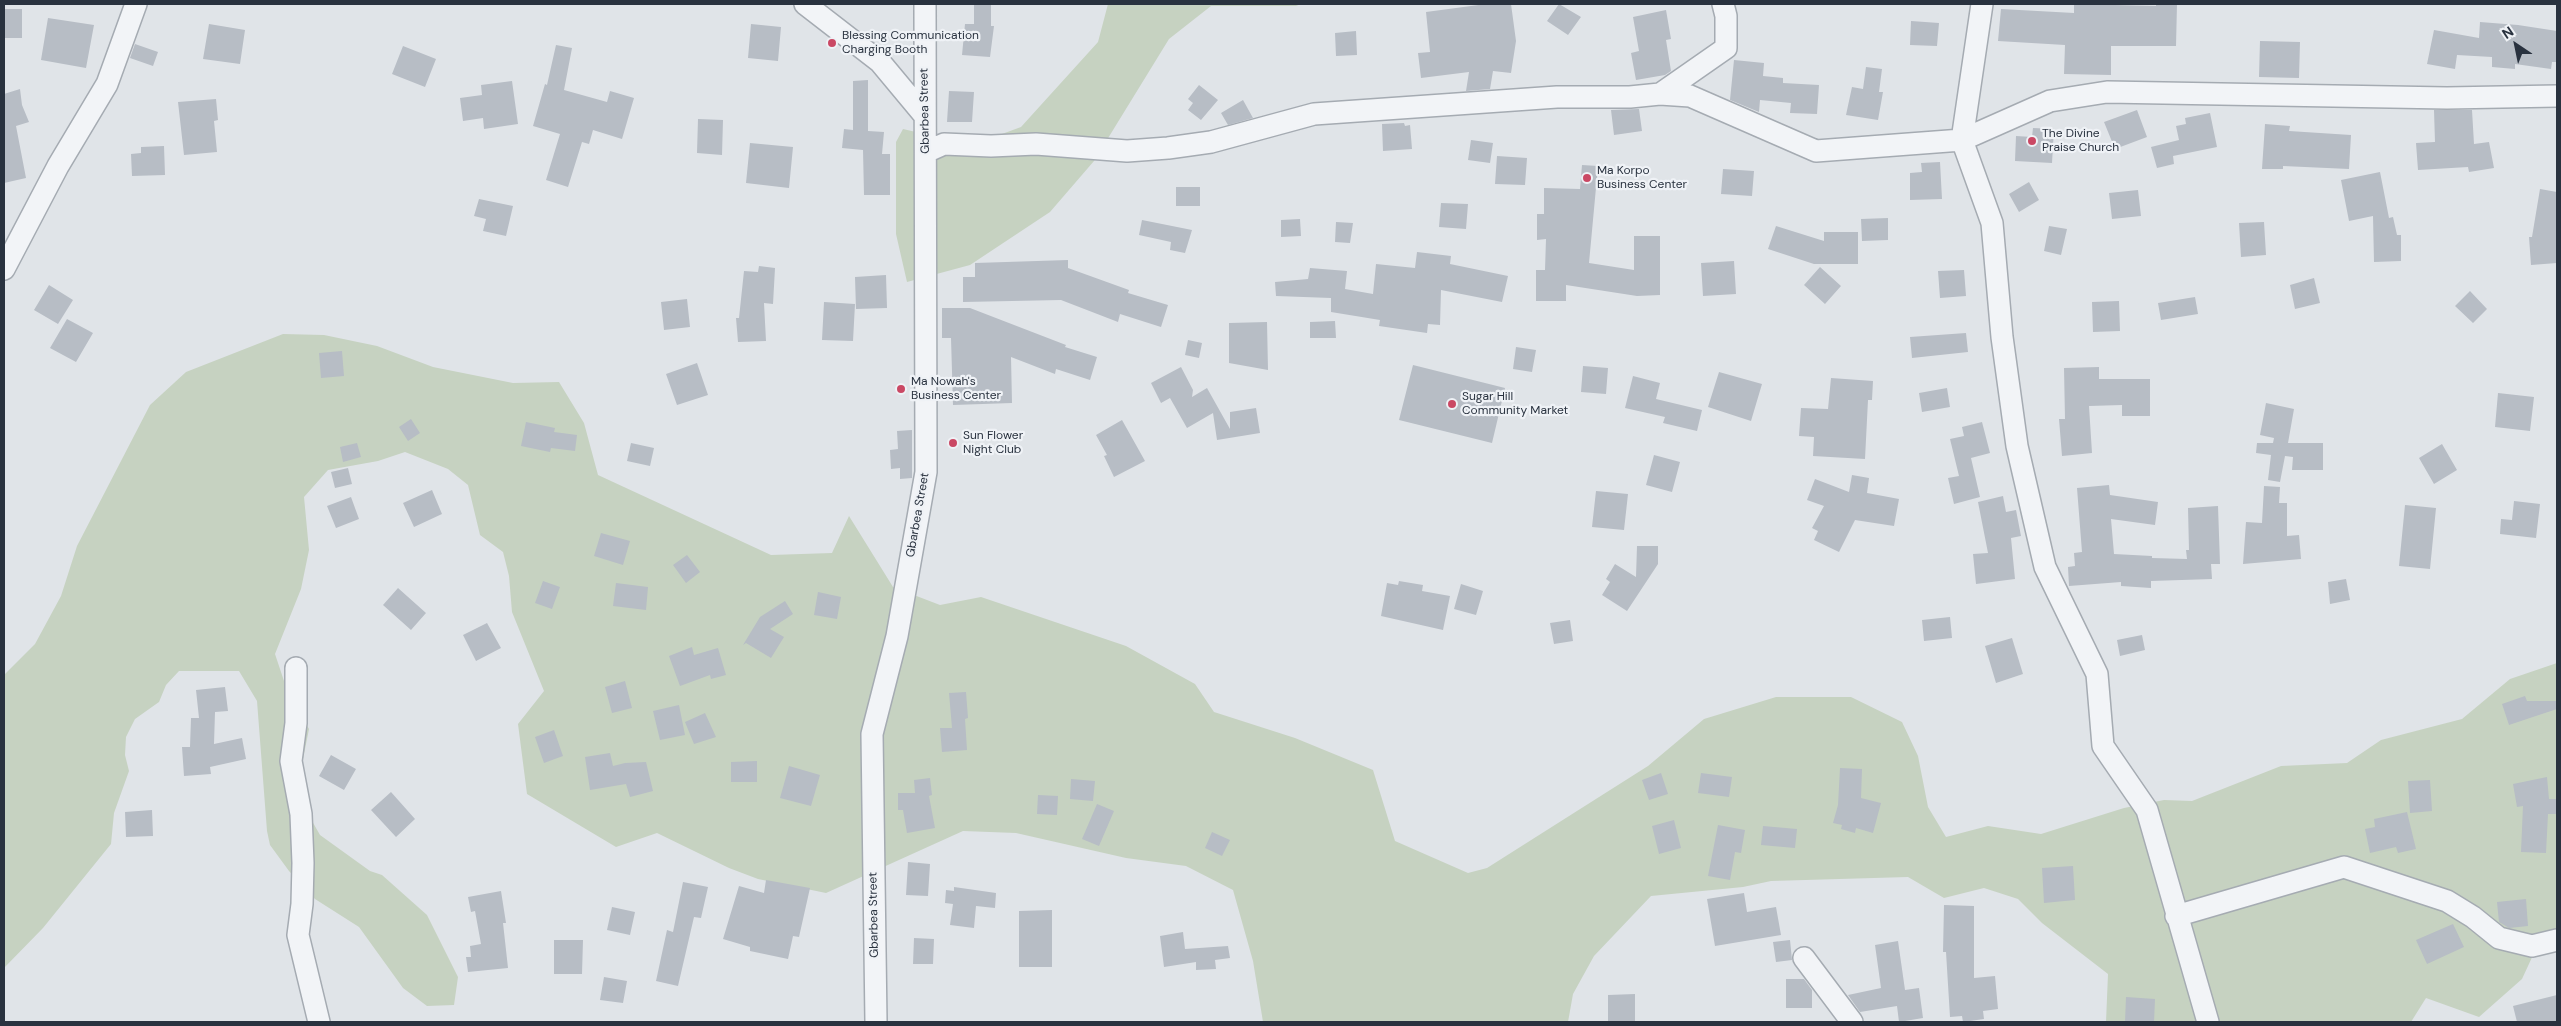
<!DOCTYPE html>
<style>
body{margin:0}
#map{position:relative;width:2561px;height:1026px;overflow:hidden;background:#e0e4e8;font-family:"DM Sans",sans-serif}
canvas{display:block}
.frame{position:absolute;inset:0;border:5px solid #29323f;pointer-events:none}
.north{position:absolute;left:2491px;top:20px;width:50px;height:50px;-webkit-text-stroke:4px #eff2f6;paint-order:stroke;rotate:326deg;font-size:14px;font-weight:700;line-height:20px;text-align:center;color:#29323f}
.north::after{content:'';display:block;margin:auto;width:18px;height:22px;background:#29323f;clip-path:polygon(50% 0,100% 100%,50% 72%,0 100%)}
</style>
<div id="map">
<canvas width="2561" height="1026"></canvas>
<div class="frame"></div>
<div class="north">N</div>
</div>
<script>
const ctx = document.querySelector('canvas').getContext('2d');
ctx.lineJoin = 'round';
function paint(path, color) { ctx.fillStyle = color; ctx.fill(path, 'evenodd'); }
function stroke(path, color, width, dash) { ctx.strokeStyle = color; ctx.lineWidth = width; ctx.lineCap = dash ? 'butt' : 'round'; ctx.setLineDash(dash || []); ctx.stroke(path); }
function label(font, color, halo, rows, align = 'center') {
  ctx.font = font + ' "DM Sans",sans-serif'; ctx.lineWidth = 4.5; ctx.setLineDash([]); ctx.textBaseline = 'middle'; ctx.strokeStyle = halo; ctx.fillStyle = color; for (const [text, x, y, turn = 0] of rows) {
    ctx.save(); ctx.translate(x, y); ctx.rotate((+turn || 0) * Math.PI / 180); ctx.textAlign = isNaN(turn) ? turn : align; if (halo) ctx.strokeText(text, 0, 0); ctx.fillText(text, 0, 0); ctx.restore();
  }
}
const green = new Path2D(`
 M1108,4H1301L1296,6H1211L1169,39L1094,161L1050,212L970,265L907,282L896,234V142L903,129L972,145L1021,127L1098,42Z
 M283,334L324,335L377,346L433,367L513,383L559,382L584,423L598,475L771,555L832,553L849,516L893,587L940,605L981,597L1126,646L1195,684L1214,712L1295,738L1373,770L1395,841L1468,873L1487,868L1648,766L1704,719L1776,697H1851L1902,722L1918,756L1928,807L1946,837L1988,826L2041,834L2124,808L2164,800L2192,801L2281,766L2347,763L2381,740L2462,719L2510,679L2557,663V949L2534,953L2522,979L2479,1017L2426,998L2411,1022H2106L2108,974L2042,923L2018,899L1984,888L1944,898L1908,877L1771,881L1743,887L1651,896L1594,956L1573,994L1568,1022H1263L1253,961L1233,890L1186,866L1126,858L1016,833L963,831L826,893L758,879L729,868L657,833L616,847L527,794L518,724L544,691L512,612L509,576L503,552L480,535L468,485L448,469L405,452L378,461L328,470L304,497L309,550L301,589L275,654L286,687L309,729L301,769L308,814L320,835L370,871L382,875L427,915L458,977L454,1005L427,1006L403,988L359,927L315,899L289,871L270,845L267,831L257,701L239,671H179L166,685L159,702L135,719L126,737L125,755L129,771L114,813L111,844L43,928L4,968V675L35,644L61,596L77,546L150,405L186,372Z`);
const building = new Path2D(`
 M974,4H991V26H994L990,57L962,55L965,24H974Z
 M1486,4H1511L1516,41L1511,73L1493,71L1490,89L1466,91L1469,72L1421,78L1418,53L1430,52L1426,12Z
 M1559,4L1581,17L1568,35L1547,21Z
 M2074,4L2156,6V4H2177L2176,46H2111V75L2064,74L2065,45L1998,41L2001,9L2074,13Z
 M4,9H22V38H4Z
 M1666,10L1671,39L1666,40L1671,71L1665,75L1636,80L1631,53L1639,51L1633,17Z
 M48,18L94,25L86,68L41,60Z
 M1911,21L1939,23L1937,46L1910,45Z
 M2480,22L2518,25L2557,31V62H2552L2551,69L2515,64V69L2492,67V57L2457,55L2455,69L2427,64L2434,30L2479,38Z
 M209,24L245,30L240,64L203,59Z
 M751,24L781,27L778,61L748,58Z
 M1356,31L1357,55L1336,56L1335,33Z
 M2260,41L2300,42L2299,78L2259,77Z
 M135,44L158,52L153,66L130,58Z
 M556,45L572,48L564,90L607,102L610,91L634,98L622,139L593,130L589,144L582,142L568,187L546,180L560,134L533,126L545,84L547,85Z
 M403,46L436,59L425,87L392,74Z
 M1734,60L1764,63L1763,76L1783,78V83L1819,85L1817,114L1790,113L1791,103L1760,100L1759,112L1730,100Z
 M1866,67L1882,69L1879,92H1883L1878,120L1846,115L1852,87L1863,89Z
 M868,80V131L884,132L882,154H890V195H864L863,150L842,148L844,129L853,130V81Z
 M512,81L518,124L484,129L483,118L463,121L460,98L482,95L481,85Z
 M1199,85L1218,100L1201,120L1188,110L1193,103L1188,99Z
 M20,89L22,105L29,122L16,126L26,178L4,183V94Z
 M949,91L974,92L972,122H947Z
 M216,99L218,120L214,121L217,152L184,155L178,102Z
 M1243,100L1253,118L1228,125L1221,113Z
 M1639,109L1642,131L1614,135L1611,110Z
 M2137,110L2147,137L2115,149L2104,122Z
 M2434,110H2472L2474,144L2489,142L2494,168L2469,172L2468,167L2418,170L2416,143L2435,142Z
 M2210,113L2217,147L2173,156L2174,164L2157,168L2151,147L2179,140L2176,126L2186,124L2185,118Z
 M698,119L723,120L722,155L697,153Z
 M1404,123L1405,126L1410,125L1412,149L1383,151L1382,124Z
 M2265,124L2290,126L2289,131L2351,135L2349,169L2283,166V169H2262Z
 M2033,128L2054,129L2052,163L2015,161L2016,136L2032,137Z
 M1471,140L1493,143L1490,163L1468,160Z
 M750,143L793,147L789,188L746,183Z
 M164,146L165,175L132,176L131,154L141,153V147Z
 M1497,156L1527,158L1525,185L1495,184Z
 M1940,162L1942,199L1910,200V173L1922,172L1921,163Z
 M1582,165L1598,166L1589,263L1634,270V236H1660V295L1637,296L1566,285V301H1536V270H1545L1546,239L1537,240V214H1544V188L1580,189Z
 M1723,169L1754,171L1752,196L1721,194Z
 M2380,172L2389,218L2393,217L2397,235H2401V261L2374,262L2373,216L2349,221L2341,180Z
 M2029,182L2039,200L2019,212L2009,194Z
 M1176,187H1200V206H1176Z
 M2540,189L2557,192V263L2531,265L2529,237H2532Z
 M2138,190L2141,216L2112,219L2109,193Z
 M479,199L513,206L506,236L483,231L486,219L474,216Z
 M1441,203L1468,204L1466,229L1439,227Z
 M1888,218V240L1862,241L1861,219Z
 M1300,219L1301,236L1281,237V220Z
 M1142,220L1192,230L1185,253L1170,250L1171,242L1139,235Z
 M1336,222L1353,223L1350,243L1335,242Z
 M2264,222L2266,255L2241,257L2239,223Z
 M1776,226L1824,241V232H1858V264H1814L1768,249Z
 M2049,226L2067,229L2061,255L2044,251Z
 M1417,252L1451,256L1450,264L1508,276L1502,302L1441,290L1440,325L1428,324L1427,333L1379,326L1380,320L1331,312V298L1276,296L1275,282L1308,279L1310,268L1347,271L1345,289L1373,294L1376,264L1415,268Z
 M1068,260V268L1129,290L1128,293L1168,305L1161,327L1120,314L1118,322L1061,300L963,302V277H975V263Z
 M1734,261L1736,294L1703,296L1701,263Z
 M759,266L775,268L773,304L764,303L766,341L738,342L736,318H739L744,271L758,272Z
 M1820,267L1841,286L1825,304L1804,285Z
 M1964,270L1966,296L1940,298L1938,271Z
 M886,275L887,308L856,309L855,277Z
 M2314,278L2320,303L2295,309L2290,285Z
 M49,285L73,300L58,324L34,310Z
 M2470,291L2487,309L2473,323L2455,306Z
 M2195,297L2198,314L2161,320L2158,303Z
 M687,299L690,327L664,330L661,302Z
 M2119,301L2120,331L2093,332L2092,302Z
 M824,302L855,304L853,341L822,340Z
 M942,308H970L1066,345L1065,347L1097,357L1090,380L1056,369L1055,374L1011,357L1012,403L953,405L951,338H942Z
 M67,319L93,333L76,362L50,348Z
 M1335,321L1336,338H1310V322Z
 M1267,322L1268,370L1229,363V323Z
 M1966,333L1968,352L1912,358L1910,337Z
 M1188,340L1202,343L1199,358L1185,355Z
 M1516,347L1536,350L1532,372L1513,369Z
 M342,351L344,376L321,378L319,353Z
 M697,363L708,395L677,405L666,374Z
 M1413,365L1505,388L1492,443L1399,420Z
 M1583,366L1608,368L1606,394L1581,392Z
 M1181,367L1193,390L1192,397L1207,388L1230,429V412L1256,408L1260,433L1217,440L1213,413L1187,428L1170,398L1161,403L1151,383Z
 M2099,367V379H2150V416H2122V405L2089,406L2092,453L2062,456L2059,419H2065L2064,368Z
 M1719,372L1762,384L1751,421L1708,407Z
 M1633,376L1660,383L1656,399L1702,410L1697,431L1663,423L1665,417L1625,408Z
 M1831,378L1873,381L1872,400H1868L1865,459L1813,456L1814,437L1799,436L1801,408L1828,409Z
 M1947,388L1950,407L1922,412L1919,393Z
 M2498,393L2534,397L2530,431L2495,427Z
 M2266,403L2294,409L2288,443H2323V470H2292L2293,457L2285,456L2280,482L2268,480L2271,455L2256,453L2257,443H2273L2274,438L2260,435Z
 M411,419L420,433L408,441L399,427Z
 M1122,420L1145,461L1114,477L1104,456L1107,455L1096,435Z
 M526,422L555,428L554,432L577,435L575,451L551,448L550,452L521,446Z
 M1982,422L1990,453L1971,458L1980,497L1954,504L1948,478L1959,476L1950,439L1964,436L1962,427Z
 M912,430V478L900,479V468L891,469L890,450L898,449L897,431Z
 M357,443L361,457L343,462L340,447Z
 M631,443L654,448L650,466L627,461Z
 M2442,444L2457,470L2434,484L2419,458Z
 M1654,455L1680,462L1672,492L1646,485Z
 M348,468L352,484L335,488L331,472Z
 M1852,475L1869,478L1867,493L1899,499L1894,526L1855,520L1839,552L1814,540L1818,531L1812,528L1824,506L1807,500L1815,479L1849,492Z
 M2109,485L2110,495L2158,502L2155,525L2111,519L2114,554L2152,556V558L2187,559L2186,550H2189L2188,508L2218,506L2220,564H2211L2212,579L2151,581V588L2121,586V582L2069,586L2068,567L2075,566L2074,553L2082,552L2077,488Z
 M2264,486L2280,487L2279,503H2287V536L2299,535L2301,559L2243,564L2246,522L2262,523Z
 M432,490L442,514L414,527L403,503Z
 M1596,491L1628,494L1624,530L1592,527Z
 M2003,496L2006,512L2016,510L2021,536L2011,538L2015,579L1976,584L1973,554L1988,553L1978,502Z
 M351,497L359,519L336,528L327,506Z
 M2514,501L2540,504L2536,538L2500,534L2501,519L2512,520Z
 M2405,505L2436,508L2430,569L2399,566Z
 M601,533L630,541L623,565L594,556Z
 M1637,546H1658V564L1627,611L1602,595L1610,582L1606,579L1615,564L1636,577Z
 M687,555L700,572L686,583L673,565Z
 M2346,579L2350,600L2330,604L2328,582Z
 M543,581L560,587L552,609L535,603Z
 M1399,581L1423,585L1422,591L1450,596L1443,630L1381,616L1387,583L1398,585Z
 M616,583L648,587L646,610L613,606Z
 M1461,584L1483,591L1476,615L1454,609Z
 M398,588L426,613L411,630L383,605Z
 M818,592L841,597L837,619L814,615Z
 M785,601L793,614L770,629L784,637L771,658L746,643L743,645L760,617Z
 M1950,617L1952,638L1924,641L1922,620Z
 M1570,620L1573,641L1554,644L1550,623Z
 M487,623L501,648L476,661L463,635Z
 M2142,635L2145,650L2120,656L2117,640Z
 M2012,638L2023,674L1996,683L1985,646Z
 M692,647L694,655L718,648L726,675L711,679L710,675L680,686L669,656Z
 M625,681L632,708L612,713L605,687Z
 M225,687L228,711L215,712L214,744L242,738L246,759L210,767L211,774L184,776L182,747H190L191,718H199L196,690Z
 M966,692L968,718L965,719L967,750L942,752L940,728H952L949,693Z
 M2525,696L2527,701H2557V709L2509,725L2502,704Z
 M679,705L685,735L660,740L653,711Z
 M705,713L716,737L694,744L685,722Z
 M554,730L563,756L544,763L535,737Z
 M610,753L613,766L625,763L646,762L653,791L630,797L626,784L590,790L585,757Z
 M331,755L356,769L344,790L319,776Z
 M757,761V782H731V762Z
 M789,766L820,775L811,806L780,798Z
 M1840,768L1862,769L1861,798L1881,803L1873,833L1856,828L1855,833L1841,829L1842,825L1833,823L1838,805Z
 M1661,773L1668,794L1649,800L1642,780Z
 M1701,773L1732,777L1729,797L1698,793Z
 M2547,777L2549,799H2557V814H2548L2546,853L2521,852L2523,806L2517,807L2513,784Z
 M930,778L932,795L929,796L935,828L907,833L903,810H898V793H915L914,780Z
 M1071,779L1095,781L1093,801L1070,799Z
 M2430,780L2432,811L2410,813L2408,781Z
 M391,792L415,819L396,837L371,810Z
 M1038,795L1058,796L1057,815L1037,814Z
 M1097,804L1114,811L1099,846L1082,839Z
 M152,810L153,836L126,837L125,812Z
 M2407,812L2416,849L2398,853L2396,847L2370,853L2365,829L2375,827L2374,819Z
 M1674,820L1681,848L1659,854L1652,826Z
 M1718,825L1745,830L1741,853L1735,852L1730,880L1708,876Z
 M1763,826L1797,829L1795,848L1761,845Z
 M1212,832L1230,840L1222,856L1205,848Z
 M908,862L930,864L928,896L906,895Z
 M2073,866L2075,900L2044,903L2042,868Z
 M766,880L810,888L799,937L793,936L788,959L750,951V947L723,939L739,886L764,893Z
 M683,882L708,887L701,918L694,917L678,986L656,981L667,930L673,932Z
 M954,887L996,893L995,908L976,906L974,928L950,925L953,904L945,903L946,890L954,891Z
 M501,891L506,923H503L508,968L468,972L466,957H471L470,946L481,944L475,911L471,912L468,897Z
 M1744,893L1747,912L1776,907L1781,935L1715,946L1707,899Z
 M2526,899L2528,926L2509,928L2499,922L2497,902Z
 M1944,905L1974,906V978L1995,976L1998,1009L1983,1011L1984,1019L1963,1022L1962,1016L1950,1017L1946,952H1943Z
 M612,907L635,912L630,935L607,930Z
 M1052,910V967H1019V911Z
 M2453,924L2464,947L2427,964L2416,940Z
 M1183,932L1185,949L1228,946L1230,958L1215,960L1216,969L1196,970V962L1164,967L1160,936Z
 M914,938L934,939L933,964H913Z
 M554,940H583L582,974H554Z
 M1790,940L1792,960L1776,962L1773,942Z
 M1898,941L1905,990L1919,988L1923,1018L1899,1022L1897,1006L1860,1012L1848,995L1881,988L1875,945Z
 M604,977L627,981L623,1003L600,1000Z
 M1786,979H1804L1812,990V1008H1786Z
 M1635,994V1022H1608V995Z
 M2557,995V1022H2517L2513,1006Z
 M2126,997L2155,999L2154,1022H2125Z`);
const minor = new Path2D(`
 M805,4L880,62L925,116
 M1982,4L1962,140L1992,223L2002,337L2017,446L2045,567L2097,674L2103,746L2147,810L2208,1022
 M1660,94L1726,48V16L1723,4
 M926,152L944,144L991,146L1036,144L1127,151L1168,148L1211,142L1314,114L1557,97H1630L1660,94L1690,96L1816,151L1962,140L2050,101L2107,92L2447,98L2557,96
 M4,269L58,166L107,84L136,4
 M296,668V723L291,761L301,814L303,863L302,904L298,935L319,1022
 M2176,916L2344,867L2447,901L2473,917L2499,938L2532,946L2557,940
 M1804,958L1852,1022
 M876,1022L872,734L897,636L926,472L925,4`);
const markers = [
 [832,43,5,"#ca4864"],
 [2032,141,5,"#ca4864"],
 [1587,178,5,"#ca4864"],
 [901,389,5,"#ca4864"],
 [1452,404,5,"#ca4864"],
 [953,443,5,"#ca4864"]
];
const poiNames = [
 ["Blessing Communication",842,36],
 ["Charging Booth",842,50],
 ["The Divine",2042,134],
 ["Praise Church",2042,148],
 ["Ma Korpo",1597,171],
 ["Business Center",1597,185],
 ["Ma Nowah's",911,382],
 ["Business Center",911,396],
 ["Sugar Hill",1462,397],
 ["Community Market",1462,411],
 ["Sun Flower",963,436],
 ["Night Club",963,450]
];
const streetNames = [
 ["Gbarbea Street",925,111,-91],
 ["Gbarbea Street",918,515,-80],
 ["Gbarbea Street",874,915,-91]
];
paint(green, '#c6d2c1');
paint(building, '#b7bdc5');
stroke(minor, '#a5abb2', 24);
stroke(minor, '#f2f4f7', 21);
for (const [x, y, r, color] of markers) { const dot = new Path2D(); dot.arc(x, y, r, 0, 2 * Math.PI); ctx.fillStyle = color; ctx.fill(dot); stroke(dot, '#eff2f6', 2); }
label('12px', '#29323f', '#eff2f6', poiNames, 'left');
label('12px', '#29323f', '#eff2f6', streetNames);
</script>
